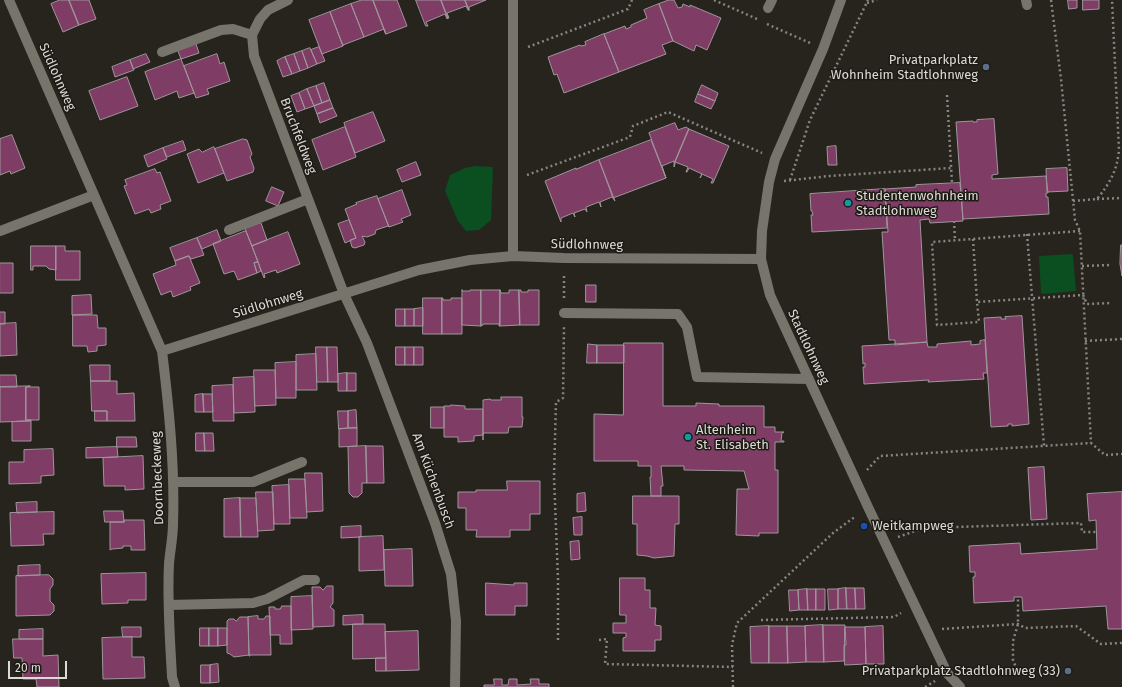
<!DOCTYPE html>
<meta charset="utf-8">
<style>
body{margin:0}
#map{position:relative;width:1122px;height:687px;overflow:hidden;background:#26241d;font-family:"Fira Sans",sans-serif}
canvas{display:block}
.scale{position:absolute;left:8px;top:661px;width:59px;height:18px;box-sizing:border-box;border:2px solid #dcdad6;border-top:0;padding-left:5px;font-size:12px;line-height:14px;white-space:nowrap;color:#dcdad6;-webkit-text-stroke:3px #1d1b14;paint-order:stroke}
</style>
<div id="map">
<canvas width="1122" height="687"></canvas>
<div class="scale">20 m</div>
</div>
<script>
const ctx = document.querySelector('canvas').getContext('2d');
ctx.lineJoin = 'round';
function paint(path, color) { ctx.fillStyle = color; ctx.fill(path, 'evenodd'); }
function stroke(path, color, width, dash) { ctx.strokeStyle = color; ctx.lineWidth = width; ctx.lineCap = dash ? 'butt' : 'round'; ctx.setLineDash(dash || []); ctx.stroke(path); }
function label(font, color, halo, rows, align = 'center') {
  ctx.font = font + ' "Fira Sans",sans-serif'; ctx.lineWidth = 3; ctx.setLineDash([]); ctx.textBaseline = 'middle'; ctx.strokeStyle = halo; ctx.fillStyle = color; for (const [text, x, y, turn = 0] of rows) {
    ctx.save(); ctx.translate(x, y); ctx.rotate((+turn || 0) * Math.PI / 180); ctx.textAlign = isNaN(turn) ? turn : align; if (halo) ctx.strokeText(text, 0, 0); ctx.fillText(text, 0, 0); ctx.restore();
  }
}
const green = new Path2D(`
 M475,166L493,167L491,220L479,230L466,231L458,221L445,191L450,175L465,168Z
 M1072,254L1073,256L1076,291L1043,294L1041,293L1039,256Z`);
const building = new Path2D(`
 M60,0H69L79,25L63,32L51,4Z
 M69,0H89L96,19L79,25Z
 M362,0H373L386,34L384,29L364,37L351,4Z
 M373,0H397L407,26L386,34Z
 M416,0H441L448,18L447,19L445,14L426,22L428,26H426Z
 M441,0H465L469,10H468L466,6L447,13L449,18H448Z
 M465,0H486L469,7V10Z
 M669,0H674L678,8L682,7L683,4L690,7V5L721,18L707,50L696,45L694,51L673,41L659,4Z
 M1068,0H1077V8L1069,9Z
 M1083,0H1099V9L1083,10Z
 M351,4L364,37L343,45V46L330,12Z
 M659,4L673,41L662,45L666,54L619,72L604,34L625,26L626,29L631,27V25L647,18L644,10Z
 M330,12L343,46L322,54L309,20Z
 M604,34L619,72L564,93L557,74L554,75L548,57L580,45L581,46L586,45L585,42Z
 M196,44L199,53L181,59L178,51Z
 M319,47L325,61L317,64L311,50Z
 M310,48L317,64L308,68L302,51Z
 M302,51L308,68L300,71L294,54Z
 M146,54L150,62L133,69L130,60Z
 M217,54L220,64L224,62L230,81L207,89L209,94L196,98L184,66Z
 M294,54L300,71L292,74L285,57Z
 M285,57L292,74L283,77L277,61Z
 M181,59L194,93L179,98L177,91L155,100L145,72Z
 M130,60L134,70L115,77L112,67Z
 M127,77L138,106L100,120L89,91Z
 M324,83L330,100L322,103L316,86Z
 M702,85L718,93L715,101L698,94Z
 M316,86L322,103L314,106L307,89Z
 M307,89L314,106L305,109L299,93Z
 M299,93L305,109L297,112L291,96Z
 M698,94L715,101L711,109L695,102Z
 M330,100L333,108L317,114L314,106Z
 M333,108L337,116L320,123L317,114Z
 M373,112L385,141L355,153L344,123Z
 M994,119L998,174L992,175V179L1046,176L1048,193H1046V197H1048L1049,214L963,219L956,122L973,121V122H977V120Z
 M675,123L678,130L686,127L689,129L675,162V164L674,167V161L662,166L666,178L649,133Z
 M345,127L356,157L323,170L312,140Z
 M689,129L729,146L713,183H711L713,179L702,174L700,178L702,174L689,168L687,172H686L688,167L675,162Z
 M12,135L25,168L11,174L10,171L0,175V139Z
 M243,139L247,140L252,154L250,157L254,168L253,172L227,181L215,149Z
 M651,140L666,178L613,198L599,160Z
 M183,141L186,150L167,157L163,148Z
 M836,146L837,165H828L827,147Z
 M214,147L224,173L198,183L187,154L199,149L202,152Z
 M163,148L167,159L148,167L144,156Z
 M599,160L615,201L612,197L600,202L601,207L599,202L586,207L587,212L585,209L574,213L575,217L573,213L561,218V222L545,181L576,168V169Z
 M416,162L421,175L402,182L397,170Z
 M1067,168L1068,191L1047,192L1046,169Z
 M155,169L157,173L160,172L171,201L160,205L161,209L151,213L149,209L135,214L124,186L127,185L125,180Z
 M960,183L963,221L930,223L929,219L920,220L927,342L895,345V340H889L882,232H888L885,189L916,187V185Z
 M272,187L284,192L278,206L266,201Z
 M885,189L887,228L812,232L811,215H813L812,211H811L810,194Z
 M402,190L411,215L401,219L403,222L389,227L378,199Z
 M377,196L389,227L388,226L376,230L375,234L367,237L362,236L365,242L364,245L355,248L352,247L350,240L356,238L345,209L357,204L356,203Z
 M349,220L356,238L345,243L338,224Z
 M261,223L267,240L252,246L245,229Z
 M217,230L221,241L202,249L197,238Z
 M246,231L258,262L254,263L257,273L238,280L234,271L224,274L213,244Z
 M288,232L300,264L277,273L276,270L264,274L265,277L264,278L252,246Z
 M197,238L204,255L191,259L189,256L175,261L170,248Z
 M1121,245H1122V276L1120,264Z
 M31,246H56V270L49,269L46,266H33V270H31Z
 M56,246H65V251H80V280H56Z
 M189,256L200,283L190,287L191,290L173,297L171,291L161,295L153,274L176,265L175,261Z
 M258,262L261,271L257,273L254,263Z
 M0,263H13V293H0Z
 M586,285H596V302H586Z
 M462,290V291H470V290H481V326L462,325Z
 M481,290H500V326H499V324H483V325L481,326Z
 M500,290L501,293H509V290H519L520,325L500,326Z
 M519,290H521V292H528V290H539V325H520Z
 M91,295L92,314L72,315V296Z
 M423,298H442V334H423Z
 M442,298H443V300H451V298H462V334H442Z
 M423,308V326H414V309Z
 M396,309H405V326H396Z
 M405,309H414V326H405Z
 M0,312H5V324H0Z
 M73,315H97L98,328H106V345L97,346V351L88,352L87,346H73Z
 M1022,316L1029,424L1012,426V424H1008V426L991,427L984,318L1001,317V319H1006L1005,317Z
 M16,323L17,355L0,356V324Z
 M985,340L987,373H983L984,379L928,382L929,380L864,384L863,367H865V363L863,364L862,346L927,342L928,347H937V344L971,341V345L980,344V341Z
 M624,343H663V406H696V403L719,404V406H764V427H775V432H784L782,433L781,441H784V442H775V470H778V533H759V536L736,535L737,489H749L744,471L684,470V466H661L663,486H661V496H651L650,477H651V466H638V461H594V414L623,415Z
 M588,344L597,345V363H587Z
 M597,345H624V363H597Z
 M316,347H327L328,382H317Z
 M327,347H337L338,382H328Z
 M396,347H405V365H396Z
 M405,347H414V365H405Z
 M414,347H423V365H414Z
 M316,354L317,390H296V355Z
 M296,362V398H276L275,363Z
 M90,365H110V381H91Z
 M254,370H275L276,405L255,406Z
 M347,373H356V391H347Z
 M347,373V391H338V374Z
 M0,375H16L17,387H0Z
 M254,377L255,412L234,413L233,378Z
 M91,381H117V394L134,393L135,421H107V411H92Z
 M233,385L234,421H213L212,386Z
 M30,386L26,387V420H31V421L0,422V387Z
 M26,387H39V420H26Z
 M203,394H212L213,412H204Z
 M203,394L204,412H195V395Z
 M501,397H522V417H523L522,427H509L508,433H483V440V400L490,399L491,400H501Z
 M451,405L465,406V409H483V435L474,436V441L458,442V437H444V406H450Z
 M431,407H444V428H431Z
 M356,410L357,428H348V411Z
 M95,411H107V421H95Z
 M338,411H348V428L339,429Z
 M31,421V441H12V422Z
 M357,428V446L339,447V429Z
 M196,433H204L205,451H196Z
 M204,433H213L214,451H205Z
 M117,437H136L137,447H117Z
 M366,446L367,483H362V493L358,497H353L349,493L348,447Z
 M366,446H383L384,483H367Z
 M117,447L118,457L86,458V448Z
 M53,449L54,475L41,476V483L9,484V462H24V450Z
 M143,456L144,489L125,490V486H104L103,458Z
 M1044,467L1047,519L1031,520L1028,468Z
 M305,473H322L323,511L307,512Z
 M289,479H305L307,518H290Z
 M507,481H540V514H530V530H510V537H476L477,530H466V508H458V492H476V490H507Z
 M289,485L290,524H274L272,486Z
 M256,492H273L274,530L258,531Z
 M1122,492V629H1108L1106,606L1023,611L1022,597H1014V601L974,603L973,577H975V572H970L969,546L1020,543L1021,554L1097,549L1096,520L1089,521L1087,494Z
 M585,493L586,511L577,512V494Z
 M633,496H679V524H675L674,556L654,558L647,556L637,555V524H633Z
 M240,498L241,537H224V499Z
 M240,498H256L258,537H241Z
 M37,502V512L17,513L16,503Z
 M104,511H123L124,522H105Z
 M54,512V534H43L44,545L11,546L10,513Z
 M582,517V535H574L573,518Z
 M124,520H144L145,550H131V546H123V548L112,549L110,550V522H124Z
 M361,526V537L341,538V527Z
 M383,536L384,570L359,571V537Z
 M579,541L580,559L571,560L570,542Z
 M412,549L413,586H385L384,550Z
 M40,565V575L18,576V566Z
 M146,573V600H128V603L102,604L101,574Z
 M49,575L53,579V585L50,589V601L54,605V611L50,615L16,616V576Z
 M620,578H645V590H650V608H656L655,625L661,626V640H655V651H623V638L626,637V633H613V623H626V615H620Z
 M486,583L514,585V583H527V606H515V615H486Z
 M327,586H333V603L330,607L334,610V626L313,627L312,587H320L323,590Z
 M846,588L847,609H838V589Z
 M846,588H855L856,609H847Z
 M855,588H864L865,609H856Z
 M807,589H816V610H808Z
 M807,589L808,610H799L798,590Z
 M816,589H825V610H816Z
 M828,589H838V609L829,610Z
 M789,590H798L799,610L790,611Z
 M312,596L313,629L291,630V597Z
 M282,606H291L292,644H280V635H270L269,607H275V609H280Z
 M363,615V624L343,625V616Z
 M258,616V619H264L266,616H270L271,655H250V656H249L248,617Z
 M240,617H248L249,655L234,657L230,654L227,653V621L229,619H234L236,621Z
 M353,624H385L386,658L353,659Z
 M823,625L824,662H806L805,626Z
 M823,625H845L846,645H844V661L824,662Z
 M769,626V663H751L750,627Z
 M769,626H787L788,663H769Z
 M787,626H805L806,662L788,663Z
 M883,626L884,664H866L865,627Z
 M122,627H141V637H123Z
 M845,627H865L866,664L845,665Z
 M200,628H209V646H200Z
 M209,628H218V646H209Z
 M218,628H227V645L218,646Z
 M43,629V639H19V630Z
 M418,631L419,670L386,671L385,632Z
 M132,637V657H144L145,678L103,679L102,638Z
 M13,639H43V656L58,655L59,687H37L36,679H23L22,658H14Z
 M376,658H386V671H376Z
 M218,664L219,682L210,683V665Z
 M201,665H210V683H201Z
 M494,679H502V685H508L509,679H517V685L531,684L530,679H539V684H549V687H484V685H494Z`);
const path = new Path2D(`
 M714,0L757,19
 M1051,0L1061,79L1075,220L1080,231L1091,443
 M867,3L877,0
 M767,24L810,43
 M528,47L628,9L632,0
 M947,95L952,183
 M527,175L630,137L633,126L668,112L762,153
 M790,180L810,120L868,0
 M784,181L829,176L951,168
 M1097,199L1122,198
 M1073,201L1097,199C1110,183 1117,171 1119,150L1112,0
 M954,221L955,240
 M1080,231L932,242L937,325L979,322L977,302L1083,295L1087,304L1112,303
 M1027,234L1044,446
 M973,239L977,302
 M1082,266L1112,265
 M564,298V273
 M1085,341L1122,339
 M867,470L880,456L1091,443L1105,455L1122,454
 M898,537L924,528L1081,523L1082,532H1096
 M761,620L894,617L901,613
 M942,629L1018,624L1025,628L1076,626L1101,644L1122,643
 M558,640V579L554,477L556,402L563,398L564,327
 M599,640L607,639L605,664L733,667
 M1017,670L1013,660V641L1018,624V597
 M733,687L732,645L737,623L833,533L856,516
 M925,687L935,681`);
const minor = new Path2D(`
 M9,0L162,351C169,408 175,467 173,524C173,537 170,551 169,564C167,601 170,639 172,677L175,687
 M288,0L268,10L260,19L252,35L254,56L344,294L367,343L435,523L451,574L456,621L455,687
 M841,0L823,49L775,159L769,182L762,231L761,259L770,295L868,507L947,673L960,687
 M1026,0L1027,5
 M768,8L772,0
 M162,52L221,30L233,29L252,35
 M229,230L308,199
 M0,231L94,195
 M513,256V0
 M564,313L678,314L687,327L697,377L809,379
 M162,351L419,270L470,260L513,256L564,258L761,259
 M173,482H253L302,462
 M169,605L253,603L267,599L304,580H315`);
const markers = [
 [986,67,4,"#5c6f8a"],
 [848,203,4,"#0f9aa8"],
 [688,437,4,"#0f9aa8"],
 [864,526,4,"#1a4fb4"],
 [1068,671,4,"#5c6f8a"]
];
const poiNames = [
 ["Privatparkplatz",978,60,"right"],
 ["Wohnheim Stadtlohnweg",978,75,"right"],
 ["Studentenwohnheim",856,196],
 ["Stadtlohnweg",856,211],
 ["Altenheim",696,430],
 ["St. Elisabeth",696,445],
 ["Weitkampweg",872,526],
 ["Privatparkplatz Stadtlohnweg (33)",1060,671,"right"]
];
const streetNames = [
 ["Südlohnweg",57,77,66],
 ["Bruchfeldweg",298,136,69],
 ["Südlohnweg",587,245,1],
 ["Südlohnweg",268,304,-17],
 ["Stadtlohnweg",808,347,65],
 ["Doornbeckeweg",158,478,-92],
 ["Am Küchenbusch",433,481,70]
];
paint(green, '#0b4f21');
paint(building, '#7f3c65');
stroke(building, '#9f969b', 1);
stroke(path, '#87857f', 2.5, [2, 3]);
stroke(minor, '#77746c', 10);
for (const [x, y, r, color] of markers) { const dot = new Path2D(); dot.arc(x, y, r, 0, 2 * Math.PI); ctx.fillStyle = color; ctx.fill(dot); stroke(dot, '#1d1b14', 1.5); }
label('13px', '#dcdad6', '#1d1b14', poiNames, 'left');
label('13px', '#dcdad6', '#1d1b14', streetNames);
</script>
